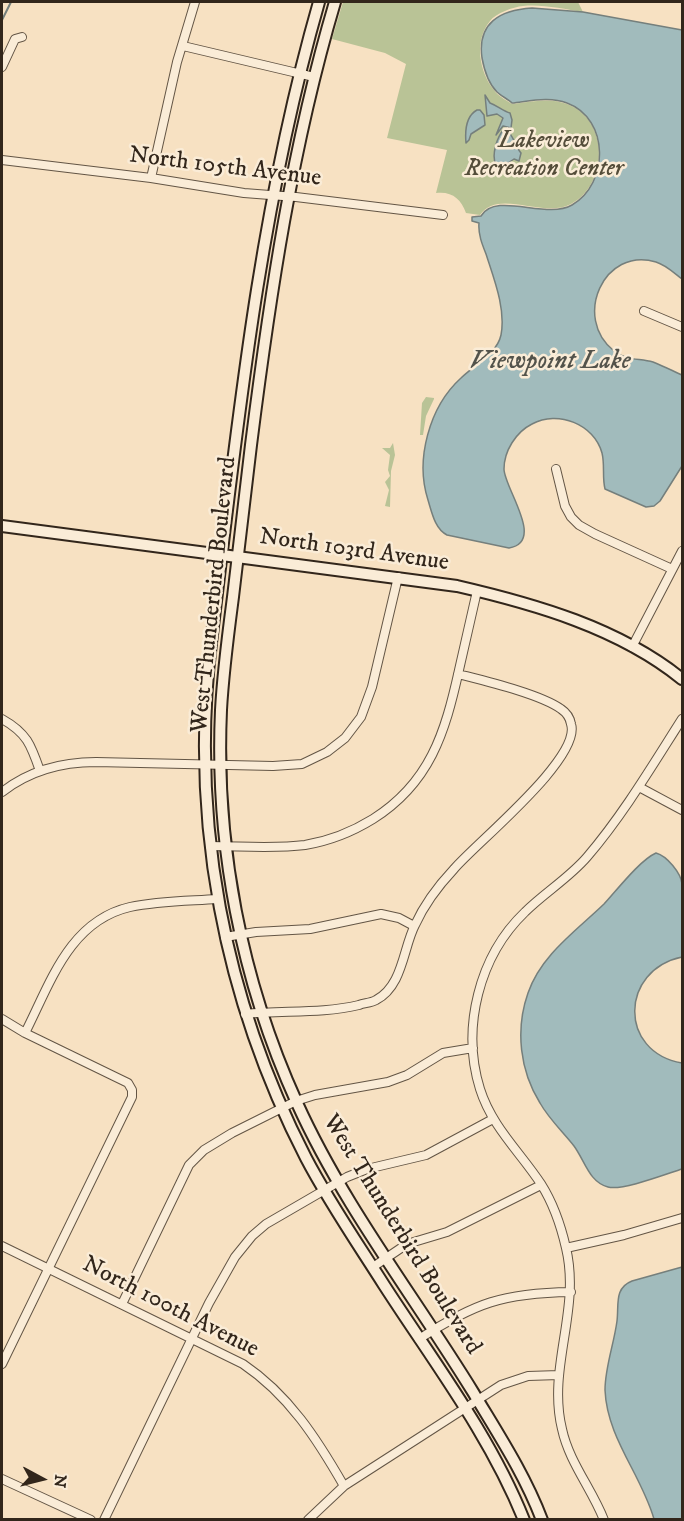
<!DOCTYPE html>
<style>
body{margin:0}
#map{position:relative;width:684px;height:1521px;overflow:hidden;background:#f7e1c2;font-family:"IM FELL DW Pica",serif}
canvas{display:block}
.frame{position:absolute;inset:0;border:3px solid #32261b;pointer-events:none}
.north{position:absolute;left:12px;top:1449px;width:60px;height:60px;-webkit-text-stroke:4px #faecd7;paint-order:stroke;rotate:97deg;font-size:16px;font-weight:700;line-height:24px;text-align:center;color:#32261b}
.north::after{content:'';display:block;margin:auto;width:21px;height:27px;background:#32261b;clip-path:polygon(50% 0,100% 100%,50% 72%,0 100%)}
</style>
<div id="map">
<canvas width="684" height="1521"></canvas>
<div class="frame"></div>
<div class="north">N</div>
</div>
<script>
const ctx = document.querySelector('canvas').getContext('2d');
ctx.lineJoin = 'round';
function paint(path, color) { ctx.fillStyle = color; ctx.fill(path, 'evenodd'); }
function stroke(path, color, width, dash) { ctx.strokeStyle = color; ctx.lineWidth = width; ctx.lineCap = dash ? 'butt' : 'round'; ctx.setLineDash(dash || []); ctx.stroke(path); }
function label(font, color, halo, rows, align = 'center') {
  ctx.font = font + ' "IM FELL DW Pica",serif'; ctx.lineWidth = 5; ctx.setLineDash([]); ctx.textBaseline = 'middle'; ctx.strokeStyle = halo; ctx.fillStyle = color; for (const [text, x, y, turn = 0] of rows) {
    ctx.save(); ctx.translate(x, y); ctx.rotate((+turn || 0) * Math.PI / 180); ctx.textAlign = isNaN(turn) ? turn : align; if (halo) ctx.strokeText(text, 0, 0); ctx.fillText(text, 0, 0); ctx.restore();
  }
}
const green = new Path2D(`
 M343,2H578L583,12C564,9 542,4 523,6C513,7 496,13 490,21C474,40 479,72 494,90C498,96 506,100 512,104C530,102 549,97 567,104C610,120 608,185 571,204C543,219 498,188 480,215L466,213C461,199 452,191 436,193L447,150L387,138L406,64L385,53L332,39Z
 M426,397L434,398V399L426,416L423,435H420L422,403Z
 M393,443L395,455L391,471L390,507L385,506L389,490L385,482L390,476L388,470L390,455L382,448H390Z`);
const water = new Path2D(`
 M532,8L583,12L682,30V279C674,273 666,265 656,262C604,246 572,318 614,351C627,361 639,358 653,362C663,366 673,371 682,375V466L660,501L654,506L646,507L605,489C602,477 605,465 602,453C594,424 558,410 532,424C516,432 504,451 504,469C504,488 546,542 509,548L447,535C435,529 432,513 428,500C415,460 429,407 461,378C474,365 497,354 501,335C506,309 494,279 486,254C482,244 478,234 479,223L472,221V217L481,216C496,191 546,220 572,205C609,184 610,119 567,103C550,96 530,101 512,103C508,99 501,96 497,92C489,84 484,69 482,58C477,23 500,10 532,8Z
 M485,95L490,103C498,106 503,111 510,113L512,120L511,128L503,126L496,135L503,118L497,114L487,116Z
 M477,110H480L484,115L485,125L471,134L469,140L466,143C465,132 466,116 477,110Z
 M504,129C514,134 514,145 521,153L519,161L514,159L508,163L496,165C491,155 497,137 504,129Z
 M656,853C667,856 681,873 682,884C684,908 683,933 682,957C620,970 618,1052 682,1063V1169C666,1174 622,1191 608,1187C589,1182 585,1161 574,1146C563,1132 549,1119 540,1103C520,1071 515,1030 528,993C541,955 576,931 604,904C617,890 640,860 656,853Z
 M682,1267V1519H654C641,1474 607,1438 605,1390C605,1367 614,1344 617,1321C619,1305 614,1288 632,1281Z`);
const stream = new Path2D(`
 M2,20L11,2`);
const street = new Path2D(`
 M183,46L314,77
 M2,67L15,39L22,37
 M2,160L151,178L244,193L296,197L443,215
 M151,178L177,62L195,2
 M644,311L682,327
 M556,469L565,506L571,517L579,525L595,534L672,569
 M632,647L682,551
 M2,719C27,733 31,745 40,771
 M639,787L682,810
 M2,792C29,771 62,762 96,762L273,766L302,764L327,752L345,738L361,717L372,687L398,577
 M210,846C241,846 274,849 305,845C329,841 352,832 373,819C430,783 445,733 459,670C465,644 471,617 477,591
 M225,937L256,932L310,929L381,914L399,918L414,926
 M245,1014C284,1010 321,1014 359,1005C364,1003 371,1003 376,1000C403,986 403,948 415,925C424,905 439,885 454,869C476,843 582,758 571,724C570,718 567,713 561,709C540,694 485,681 458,674
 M2,1019L25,1033L128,1083L132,1090V1097L2,1364
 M25,1033C50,984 69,921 130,907C158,901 188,901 217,899
 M2,1246L243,1364C289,1395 317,1439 344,1486
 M566,1248L624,1235L682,1218
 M373,1267L407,1244L447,1232L541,1185
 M122,1304L189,1165L204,1150L232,1133L296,1101L315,1095L388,1082L407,1075L443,1053L473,1048
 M419,1339C475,1303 503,1293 571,1292
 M2,1479L91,1520
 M104,1520L209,1303L235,1257L252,1236L266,1224L347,1177L367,1169L426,1155L493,1119
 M308,1520L344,1486L501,1385L528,1376L559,1375
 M604,1520C592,1489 569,1462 562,1429C547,1368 581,1310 566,1248C561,1226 553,1203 541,1184C520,1152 492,1127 480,1089C461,1028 479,956 525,912C544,893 569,878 587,857C623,815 652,766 682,719`);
const secondary = new Path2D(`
 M319,2C259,211 237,428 211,643C190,821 224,999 306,1158C329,1202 358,1244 384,1285C433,1361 490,1435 524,1520
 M335,2C292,147 270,295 251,445C245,496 239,547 233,597C228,635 223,672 221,710C215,844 241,980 297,1103C343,1205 414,1296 473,1392C498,1434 524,1473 542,1520
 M2,526L457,586C535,604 619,628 682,679`);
const parkNames = [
 ["Lakeview",544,142],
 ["Recreation Center",544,170]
];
const streetNames = [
 ["North 105th Avenue",225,168,7],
 ["North 103rd Avenue",354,551,8],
 ["West Thunderbird Boulevard",215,595,-84],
 ["West Thunderbird Boulevard",401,1235,58],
 ["North 100th Avenue",170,1308,27]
];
const waterNames = [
 ["Viewpoint Lake",550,363]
];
paint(green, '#b9c396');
paint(water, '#a1bbbc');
stroke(water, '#757f7c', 1.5);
stroke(stream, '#757f7c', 2);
stroke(street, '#635545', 10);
stroke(secondary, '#32261b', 14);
stroke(street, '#faecd7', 8);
stroke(secondary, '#faecd7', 10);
label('italic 24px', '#544d3a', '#faecd7', parkNames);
label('24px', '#32261b', '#faecd7', streetNames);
label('italic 26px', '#53534b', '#faecd7', waterNames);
</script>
